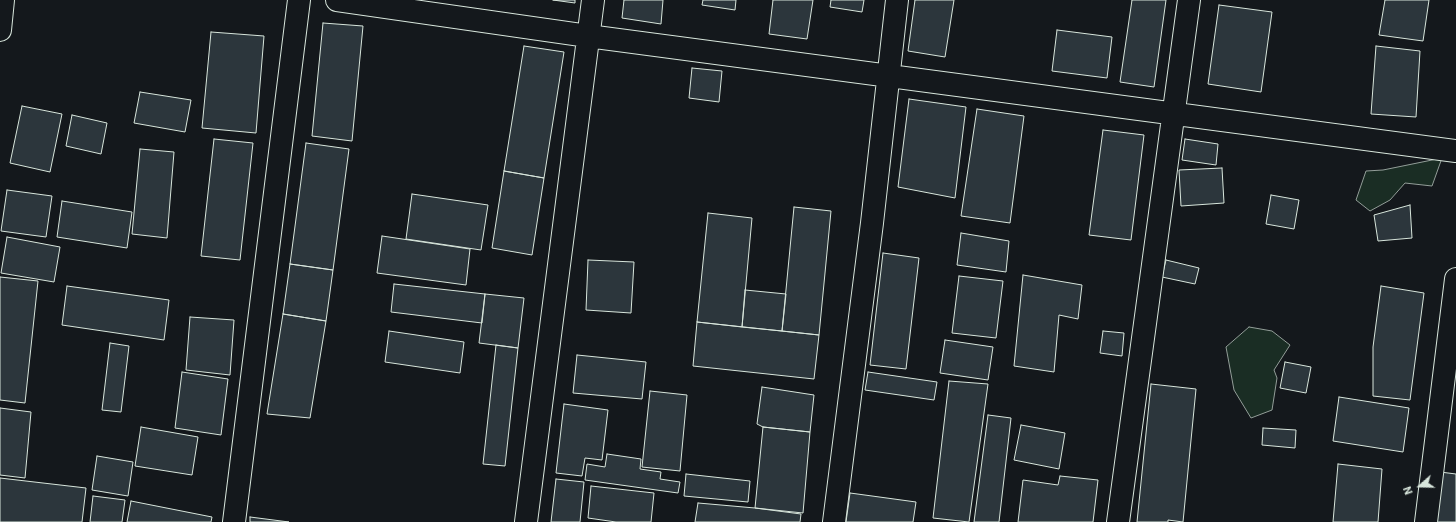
<!DOCTYPE html>
<style>
body{margin:0}
#map{position:relative;width:1456px;height:522px;overflow:hidden;background:#14181c;font-family:Roboto,sans-serif}
canvas{display:block}
.north{position:absolute;left:1400px;top:466px;width:40px;height:40px;-webkit-text-stroke:3px #14181c;paint-order:stroke;rotate:250deg;font-size:11px;font-weight:700;line-height:16px;text-align:center;color:#d8e6dc}
.north::after{content:'';display:block;margin:auto;width:14px;height:18px;background:#d8e6dc;clip-path:polygon(50% 0,100% 100%,50% 72%,0 100%)}
</style>
<div id="map">
<canvas width="1456" height="522"></canvas>
<div class="north">N</div>
</div>
<script>
const c = document.querySelector('canvas').getContext('2d');
c.lineJoin = 'round';
function paint(path, color) {
  c.fillStyle = color;
  c.fill(path, 'evenodd');
}
function poly(rows) {
  const path = new Path2D();
  for (const r of rows) {
    path.moveTo(r[0], r[1]);
    for (let i = 2; i < r.length; i += 2) path.lineTo(r[i], r[i + 1]);
  }
  return path;
}
function trace(path, color, width, dash) {
  c.strokeStyle = color;
  c.lineWidth = width;
  c.lineCap = dash ? 'butt' : 'round';
  c.setLineDash(dash || []);
  c.stroke(path);
}
const green = poly([
 [1442,158,1432,186,1405,183,1390,200,1370,211,1356,200,1366,171,1383,170,1442,158],
 [1249,327,1272,331,1290,345,1274,370,1277,378,1272,410,1251,418,1234,390,1226,347,1249,327]
]);
paint(green, '#1a2d24');
trace(green, '#939e99', 1);
const building = poly([
 [553,0,575,0,575,3,553,0],
 [624,0,663,0,661,24,622,18,624,0],
 [703,0,736,0,735,10,702,5,703,0],
 [773,0,813,0,807,39,769,34,773,0],
 [831,0,864,0,862,12,830,7,831,0],
 [915,0,954,0,945,57,908,51,915,0],
 [1132,0,1166,0,1154,87,1120,82,1132,0],
 [1385,0,1429,0,1423,41,1379,35,1385,0],
 [1219,5,1272,12,1261,92,1208,84,1219,5],
 [323,23,363,26,352,141,312,136,323,23],
 [1057,30,1112,37,1107,78,1052,71,1057,30],
 [211,32,264,36,256,133,202,128,211,32],
 [524,46,564,52,544,178,504,171,524,46],
 [1376,46,1420,51,1416,117,1371,114,1376,46],
 [692,68,722,71,719,102,689,98,692,68],
 [140,92,191,100,185,132,134,123,140,92],
 [909,99,966,107,955,198,898,187,909,99],
 [22,106,62,114,50,172,10,163,22,106],
 [977,109,1024,116,1010,223,961,216,977,109],
 [72,115,107,123,101,154,66,146,72,115],
 [1103,130,1144,135,1131,240,1089,235,1103,130],
 [214,139,253,143,240,260,201,256,214,139],
 [1185,139,1218,144,1216,165,1182,160,1185,139],
 [306,143,349,149,333,270,290,264,306,143],
 [140,149,174,152,167,238,132,234,140,149],
 [1222,168,1224,203,1181,206,1179,170,1222,168],
 [504,171,544,178,532,255,492,248,504,171],
 [7,190,52,196,46,237,1,231,7,190],
 [412,194,488,205,481,250,406,239,412,194],
 [1271,195,1299,200,1294,229,1266,224,1271,195],
 [62,201,132,212,127,248,57,237,62,201],
 [1410,205,1412,238,1378,241,1374,215,1410,205],
 [794,207,831,211,819,335,782,331,794,207],
 [708,213,752,218,742,327,697,322,708,213],
 [961,233,1009,241,1006,272,957,265,961,233],
 [382,236,470,249,466,285,377,273,382,236],
 [7,237,60,247,54,282,1,273,7,237],
 [883,253,919,258,906,369,870,365,883,253],
 [588,260,634,262,631,313,586,310,588,260],
 [1166,260,1199,268,1195,284,1162,277,1166,260],
 [290,264,333,270,326,321,283,314,290,264],
 [1023,275,1082,285,1078,319,1059,315,1054,372,1014,366,1023,275],
 [959,276,1003,281,996,338,952,333,959,276],
 [0,277,38,281,25,403,0,400,0,277],
 [394,284,485,294,482,323,391,312,394,284],
 [67,286,169,300,164,340,62,325,67,286],
 [1381,286,1424,293,1410,400,1373,396,1373,347,1381,286],
 [745,290,786,294,782,331,742,327,745,290],
 [485,294,524,298,518,348,479,343,485,294],
 [283,314,326,321,310,418,267,414,283,314],
 [190,317,234,320,230,375,186,370,190,317],
 [697,322,819,335,814,379,693,366,697,322],
 [389,331,464,342,460,373,385,362,389,331],
 [1103,331,1124,333,1122,356,1100,353,1103,331],
 [945,340,993,347,988,380,940,373,945,340],
 [110,343,129,346,121,412,102,410,110,343],
 [496,345,518,348,505,466,483,464,496,345],
 [577,355,646,362,642,399,573,393,577,355],
 [1285,362,1311,367,1306,393,1280,388,1285,362],
 [182,372,228,379,221,435,175,428,182,372],
 [868,372,937,382,934,400,865,390,868,372],
 [949,381,988,384,969,522,933,518,949,381],
 [1151,384,1196,389,1183,522,1168,520,1168,522,1137,522,1151,384],
 [762,387,814,395,810,432,763,427,757,424,762,387],
 [650,391,687,395,680,471,642,467,650,391],
 [1339,397,1409,408,1403,452,1333,441,1339,397],
 [564,404,608,410,602,460,585,458,582,476,556,473,564,404],
 [0,408,31,412,25,478,0,475,0,408],
 [988,415,1011,418,999,522,974,522,988,415],
 [1021,425,1065,433,1059,469,1014,460,1021,425],
 [141,427,198,437,192,475,135,466,141,427],
 [763,427,810,432,803,513,755,508,763,427],
 [1263,428,1296,430,1295,448,1262,445,1263,428],
 [607,454,641,459,640,469,661,472,660,479,680,482,678,493,585,480,587,464,605,467,607,454],
 [97,456,133,462,128,496,92,490,97,456],
 [1338,464,1382,469,1378,522,1333,522,1338,464],
 [1440,472,1456,474,1456,522,1435,522,1440,472],
 [686,474,750,481,748,502,684,496,686,474],
 [1060,476,1098,480,1093,522,1018,522,1023,480,1058,485,1060,476],
 [0,478,86,488,82,522,0,522,0,478],
 [556,479,584,482,580,522,551,522,556,479],
 [591,486,654,493,651,522,616,522,588,518,591,486],
 [850,493,916,502,913,522,846,522,850,493],
 [93,496,125,500,122,522,90,522,93,496],
 [131,501,212,517,211,522,127,522,131,501],
 [698,503,755,508,801,514,800,522,695,522,698,503],
 [250,517,289,522,250,522,250,517]
]);
paint(building, '#2c363c');
trace(building, '#d8e6dc', 1);
const minor = poly([
 [337,0,588,36,1456,151],
 [0,30,3,0],
 [234,522,299,0],
 [526,522,593,0],
 [834,522,872,223,897,0],
 [1118,522,1189,0],
 [1426,522,1456,279]
]);
trace(minor, '#d8e6dc', 24);
trace(minor, '#14181c', 22);
</script>
